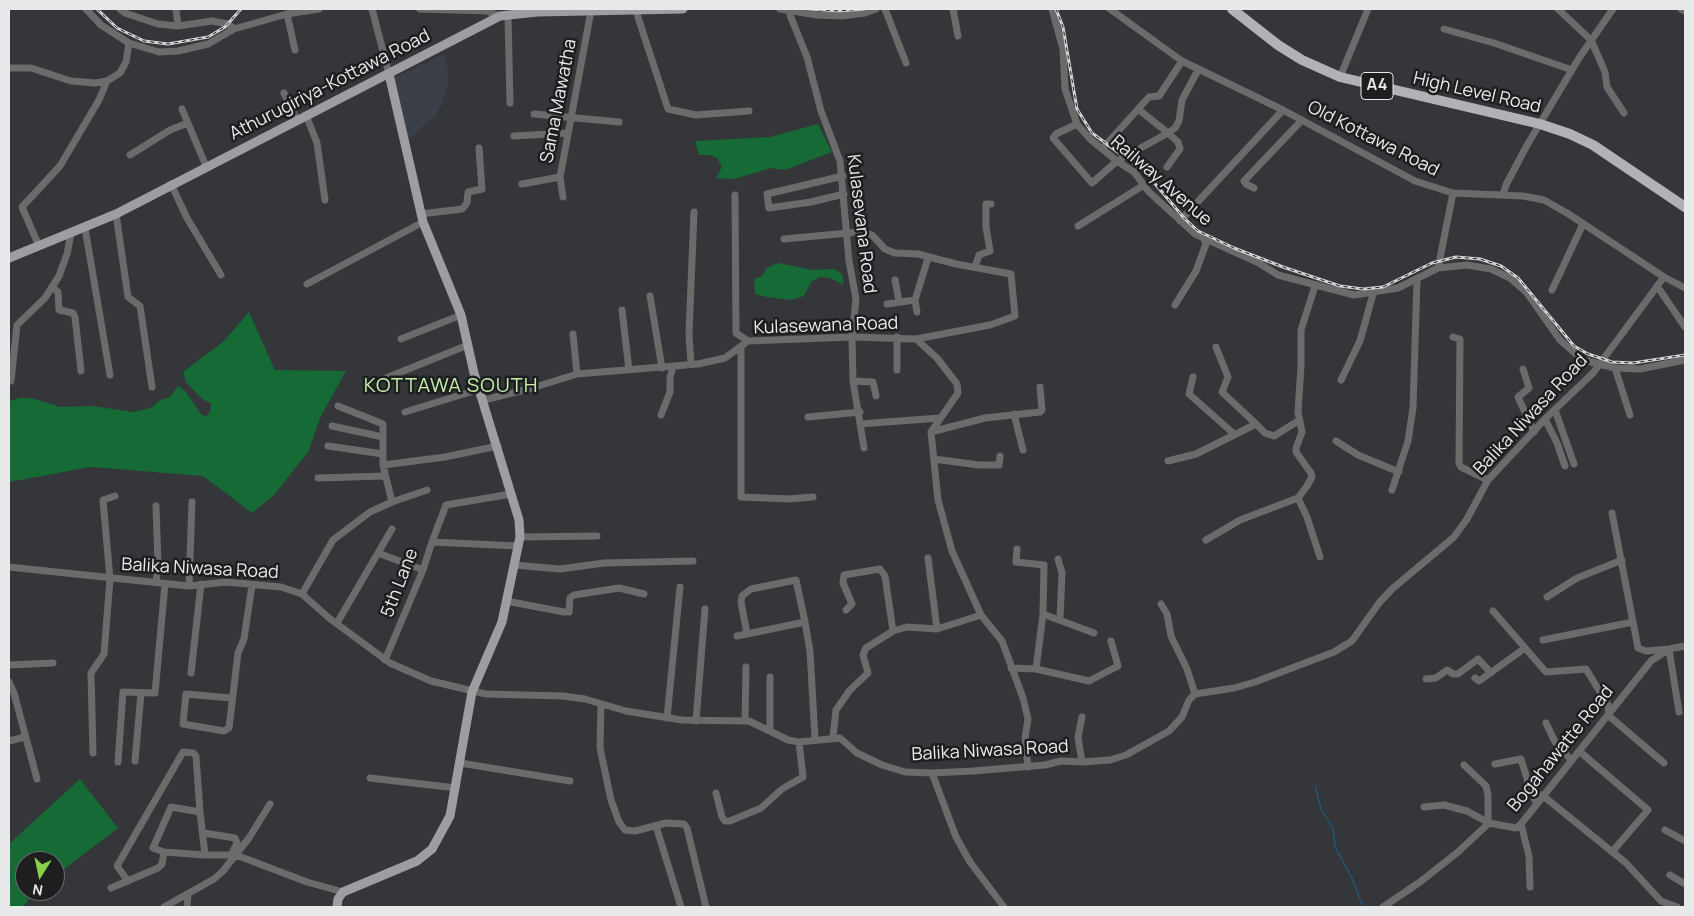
<!DOCTYPE html>
<style>
body{margin:0}
#map{position:relative;width:1694px;height:916px;overflow:hidden;background:#343639;font-family:Manrope,sans-serif}
canvas{display:block}
.frame{position:absolute;inset:0;border:10px solid #e8e9eb;pointer-events:none}
.north{position:absolute;left:15px;top:851px;width:50px;height:50px;box-sizing:border-box;background:#1d1e1f;border:1px solid #6e6f71;border-radius:50%;rotate:190deg;font-size:14px;font-weight:700;line-height:20px;text-align:center;color:#e8e9eb}
.north::after{content:'';display:block;margin:auto;width:18px;height:22px;background:#89cf48;clip-path:polygon(50% 0,100% 100%,50% 72%,0 100%)}
</style>
<div id="map">
<canvas width="1694" height="916"></canvas>
<div class="frame"></div>
<div class="north">N</div>
</div>
<script>
const c = document.querySelector('canvas').getContext('2d');
c.lineJoin = 'round';
function paint(path, color) {
  c.fillStyle = color;
  c.fill(path, 'evenodd');
}
function poly(rows) {
  const path = new Path2D();
  for (const r of rows) {
    path.moveTo(r[0], r[1]);
    for (let i = 2; i < r.length; i += 2) path.lineTo(r[i], r[i + 1]);
  }
  return path;
}
function trace(path, color, width, dash) {
  c.strokeStyle = color;
  c.lineWidth = width;
  c.lineCap = dash ? 'butt' : 'round';
  c.setLineDash(dash || []);
  c.stroke(path);
}
function write(font, color, halo, rows, align = 'center') {
  c.font = font + ' Manrope,sans-serif';
  c.lineWidth = 5;
  c.setLineDash([]);
  c.textBaseline = 'middle';
  c.strokeStyle = halo;
  c.fillStyle = color;
  for (const [text, x, y, turn = 0] of rows) {
    c.save();
    c.translate(x, y);
    c.rotate((+turn || 0) * Math.PI / 180);
    c.textAlign = isNaN(turn) ? turn : align;
    if (halo) c.strokeText(text, 0, 0);
    c.fillText(text, 0, 0);
    c.restore();
  }
}
paint(poly([
 [444,54,448,70,448,87,442,103,435,116,406,142,392,79]
]), '#3b3f47');
paint(poly([
 [818,124,832,152,785,170,771,168,734,179,716,178,722,167,717,158,709,155,699,155,695,141,770,137],
 [778,263,812,270,835,269,842,274,844,285,830,278,820,277,811,282,804,296,791,300,767,297,755,294,754,279,762,276,767,268],
 [249,312,275,370,346,371,321,416,308,452,275,494,252,513,203,476,91,467,9,482,9,401,20,398,32,398,60,407,93,406,133,412,151,408,160,400,170,397,178,386,186,392,201,414,206,417,210,412,211,404,201,398,186,382,183,372,224,341],
 [80,779,118,828,55,876,55,861,25,861,25,891,35,891,23,907,9,907,9,844]
]), '#156a35');
trace(poly([
 [1315,786,1321,809,1333,828,1335,847,1352,878,1363,907]
]), '#186691', 1);
trace(poly([
 [86,9,101,25,129,43,159,52,178,51,208,44,234,29,287,14,319,9],
 [120,9,125,13,158,24,178,26,212,21,228,24,234,29],
 [176,9,178,26],
 [372,9,389,74],
 [420,9,486,11,500,16],
 [780,9,817,15,842,16,865,13,876,9],
 [885,9,906,63],
 [953,9,958,36],
 [1052,9,1063,49,1065,89,1077,124,1090,139,1117,161,1134,172,1149,192,1195,234,1259,263,1278,275,1354,295,1398,288,1438,268,1467,265,1491,269,1510,278,1527,293,1560,340,1583,360,1615,368,1640,369,1685,360],
 [1110,9,1182,61,1283,110,1415,181,1453,193,1523,196,1544,200,1567,213,1664,277,1685,288],
 [1558,9,1591,40,1605,72,1607,87,1624,113],
 [1681,9,1685,11],
 [788,10,807,57,821,111,840,161,849,261,856,299,852,337,853,381,864,448],
 [636,11,668,109,696,115,749,111],
 [287,14,295,50],
 [508,14,510,103],
 [1444,29,1494,43,1572,70],
 [9,68,31,68,71,81,95,83,107,81,120,73,126,62,129,43],
 [1340,77,1368,9],
 [284,93,297,120],
 [182,109,206,166],
 [1138,109,1168,133,1175,128,1179,121,1182,100,1198,70],
 [534,114,619,122],
 [306,115,317,143,325,200],
 [1077,124,1056,134,1053,138,1092,183,1117,161,1168,133,1178,142,1180,149,1167,167],
 [514,136,567,133],
 [1102,149,1149,97,1159,96,1182,61],
 [130,155,170,130,188,123],
 [843,176,767,194,769,208,811,202,844,194],
 [171,184,187,218,221,275],
 [522,184,560,177],
 [1254,188,1246,184,1244,181,1302,120],
 [735,195,736,333,748,341],
 [1503,195,1506,185,1526,147,1579,58,1613,9],
 [563,197,560,177,591,11],
 [116,214,128,297,140,306,152,387],
 [421,214,462,209,467,203,468,192,482,189,479,148],
 [1180,221,1283,110],
 [1078,226,1144,185],
 [85,228,110,375],
 [784,239,859,232,872,235,885,249,895,253,918,254,956,264,1011,274,1015,316,990,325,916,339],
 [39,246,22,207,60,166,99,100,107,81],
 [975,267,979,255,990,251,986,227,986,204,991,204],
 [1438,268,1453,193],
 [895,280,899,301],
 [307,284,423,222],
 [1315,286,1301,330,1301,366,1298,412,1302,432,1296,448,1296,452,1311,473,1312,477,1307,486,1298,498,1307,517,1320,557],
 [1657,286,1685,327],
 [52,287,58,292,59,310,73,313,75,317,81,371],
 [1552,290,1583,224],
 [650,296,662,368],
 [887,304,915,300],
 [1175,305,1196,271,1206,244,1204,239],
 [622,310,629,370],
 [917,312,915,300,928,258],
 [573,334,577,374],
 [897,337,897,370],
 [1453,337,1460,339,1459,463,1461,467,1488,480],
 [401,339,461,315],
 [741,347,741,497,788,499,813,497],
 [1216,347,1228,377,1222,392,1256,424],
 [691,363,689,334,694,212],
 [1615,368,1630,415],
 [1523,369,1529,388,1518,397,1534,432],
 [1193,377,1189,394,1234,434],
 [386,378,468,345],
 [1341,380,1360,341,1373,294],
 [11,381,17,325,45,298,59,276,67,254,71,234],
 [853,381,873,382,876,396],
 [484,400,532,388,577,374,698,364,725,358,748,341,852,337,916,339,937,358,957,384,958,393,931,432,938,500,952,551,981,615,1002,641,1023,698,1028,719,1025,738,1028,767],
 [1555,410,1574,464],
 [405,412,480,389],
 [1014,414,1023,450],
 [661,415,670,392,670,378,673,366],
 [808,417,860,412],
 [1545,419,1557,443,1565,466],
 [860,424,940,418],
 [332,426,383,437],
 [931,432,985,418,1040,412,1042,410,1040,387],
 [1336,441,1358,455,1399,472],
 [328,446,383,454],
 [934,459,979,465,999,465,1000,456],
 [1168,461,1196,454,1256,424,1265,433,1274,436,1298,421],
 [383,465,445,457,498,446],
 [318,478,385,476],
 [1392,490,1408,441,1413,408,1417,280],
 [392,502,427,490],
 [156,506,158,563,156,582],
 [1612,513,1638,648,1646,651,1669,649,1679,712],
 [520,537,597,536],
 [1206,540,1240,520,1298,498],
 [432,542,446,505,511,494],
 [1017,549,1016,562,1044,565,1043,614,1036,669],
 [378,553,423,570],
 [928,558,937,629],
 [1058,559,1062,573,1060,619],
 [514,565,560,569,604,563,693,561],
 [9,567,189,586,226,582,281,587,302,594,329,618,390,663,431,681,486,694,563,696,585,699,626,711,682,720,749,721,788,740,799,742,840,738,857,753,882,765,905,772,932,773,973,771,1045,765,1061,761,1082,762,1110,760,1126,755,1169,731,1182,717,1189,700,1195,694,1234,688,1255,682,1334,652,1352,641,1379,603,1392,589,1454,537,1467,519,1488,480,1545,419,1593,373,1664,277],
 [189,586,192,502],
 [302,594,333,540,370,512,392,502,383,465,383,424,338,406],
 [1547,597,1577,578,1622,560],
 [506,601,564,612,569,612,570,598,574,595,619,588,644,594],
 [1161,604,1167,614,1171,636,1187,669,1195,694],
 [846,610,852,604,843,583,844,575,880,569,885,576,893,631],
 [1493,611,1546,672,1586,669,1608,705,1609,716,1664,763],
 [1043,614,1094,633],
 [337,623,392,529],
 [747,634,741,602,742,596,751,589,796,580,805,622],
 [737,636,805,622,810,651,815,739],
 [1543,640,1633,622],
 [385,660,423,570,432,542,518,546],
 [9,665,53,663],
 [1011,668,1036,669,1089,681,1118,666,1111,641],
 [191,673,201,584],
 [1475,678,1479,681,1525,648],
 [1426,679,1436,678,1447,670,1453,674,1458,674,1478,659,1491,673],
 [9,682,14,693,37,779],
 [231,698,186,694,183,724,224,731,229,728,238,653,244,639,252,585],
 [601,704,600,748,611,800,619,822,625,830,635,831,666,823,684,824,687,828,706,907],
 [1082,717,1078,737,1082,762],
 [667,718,680,587],
 [696,721,705,609],
 [745,721,746,667],
 [1546,723,1555,742,1571,760],
 [770,730,770,677],
 [833,737,836,710,850,690,868,673,863,655,866,648,893,631,907,627,937,629,981,615],
 [9,741,25,737],
 [1579,751,1648,810,1612,852],
 [93,753,91,673,104,654,110,579,103,500,115,496],
 [135,761,141,693],
 [118,762,123,692,155,693,165,584],
 [460,763,570,781],
 [1495,764,1521,759,1532,795,1536,802],
 [1464,765,1486,786,1488,795,1488,820],
 [932,773,956,837,970,862,1004,907],
 [370,778,456,788],
 [716,793,722,817,725,821,730,821,761,808,782,789,803,777,799,742],
 [1542,795,1626,863,1661,901,1677,907],
 [1424,807,1444,805,1467,811,1489,823],
 [1521,824,1529,856,1530,887],
 [656,826,681,907],
 [1665,830,1685,841],
 [204,833,235,838,237,843,231,855],
 [205,855,200,812,171,807,153,848,164,852,205,855,236,855,307,882,343,892],
 [1670,875,1685,884],
 [128,881,117,866,183,752,193,753,196,756,200,812],
 [111,888,158,868,162,864,164,852],
 [164,907,214,879,223,871,249,838,270,804],
 [187,907,188,894],
 [1383,907,1420,882,1458,852,1489,823,1516,828,1521,824,1651,661,1669,649,1685,646]
]), '#6b6b6c', 7);
trace(poly([
 [9,258,116,214,500,16,537,12,683,9],
 [337,907,338,899,343,892,417,861,432,849,450,816,472,692,502,622,520,537,519,520,474,373,461,315,423,222,389,74]
]), '#9e9da1', 9);
trace(poly([
 [1232,9,1278,45,1302,60,1340,77,1540,124,1570,134,1593,145,1685,207]
]), '#b2b1b6', 10);
const rail = poly([
 [97,9,117,28,144,41,168,44,208,37,225,27,241,9],
 [810,9,839,11,864,9],
 [1056,9,1063,27,1077,109,1092,133,1146,173,1184,218,1198,231,1234,248,1283,267,1340,286,1363,289,1383,287,1432,263,1456,257,1480,259,1501,266,1518,278,1574,346,1588,354,1612,362,1633,363,1685,355]
]);
trace(rail, '#d1d3d5', 3);
trace(rail, '#1d1e1f', 1, [4]);
for (const [x, y, w] of [
 [1377,86,32]
]) {
  const box = new Path2D();
  box.roundRect(x - w / 2, y - 13.5, w, 27, 4);
  c.fillStyle = '#1d1e1f';
  c.fill(box);
  trace(box, '#e8e9eb', 1);
}
write('bold 16px', '#e8e9eb', null, [
 ["A4",1377,86]
]);
write('18px', '#e8e9eb', '#1d1e1f', [
 ["Athurugiriya-Kottawa Road",330,85,-27],
 ["High Level Road",1477,93,13],
 ["Sama Mawatha",559,101,-79],
 ["Old Kottawa Road",1373,139,27],
 ["Railway Avenue",1161,181,41],
 ["Kulasevana Road",861,224,83],
 ["Kulasewana Road",826,326,-2],
 ["Balika Niwasa Road",1531,415,-47],
 ["Balika Niwasa Road",200,569,3],
 ["5th Lane",400,583,-69],
 ["Bogahawatte Road",1561,749,-51],
 ["Balika Niwasa Road",990,751,-3]
]);
c.letterSpacing = '1px';
write('20px', '#c6eeaa', '#1d1e1f', [
 ["KOTTAWA SOUTH",451,386]
]);
c.letterSpacing = '0px';
</script>
